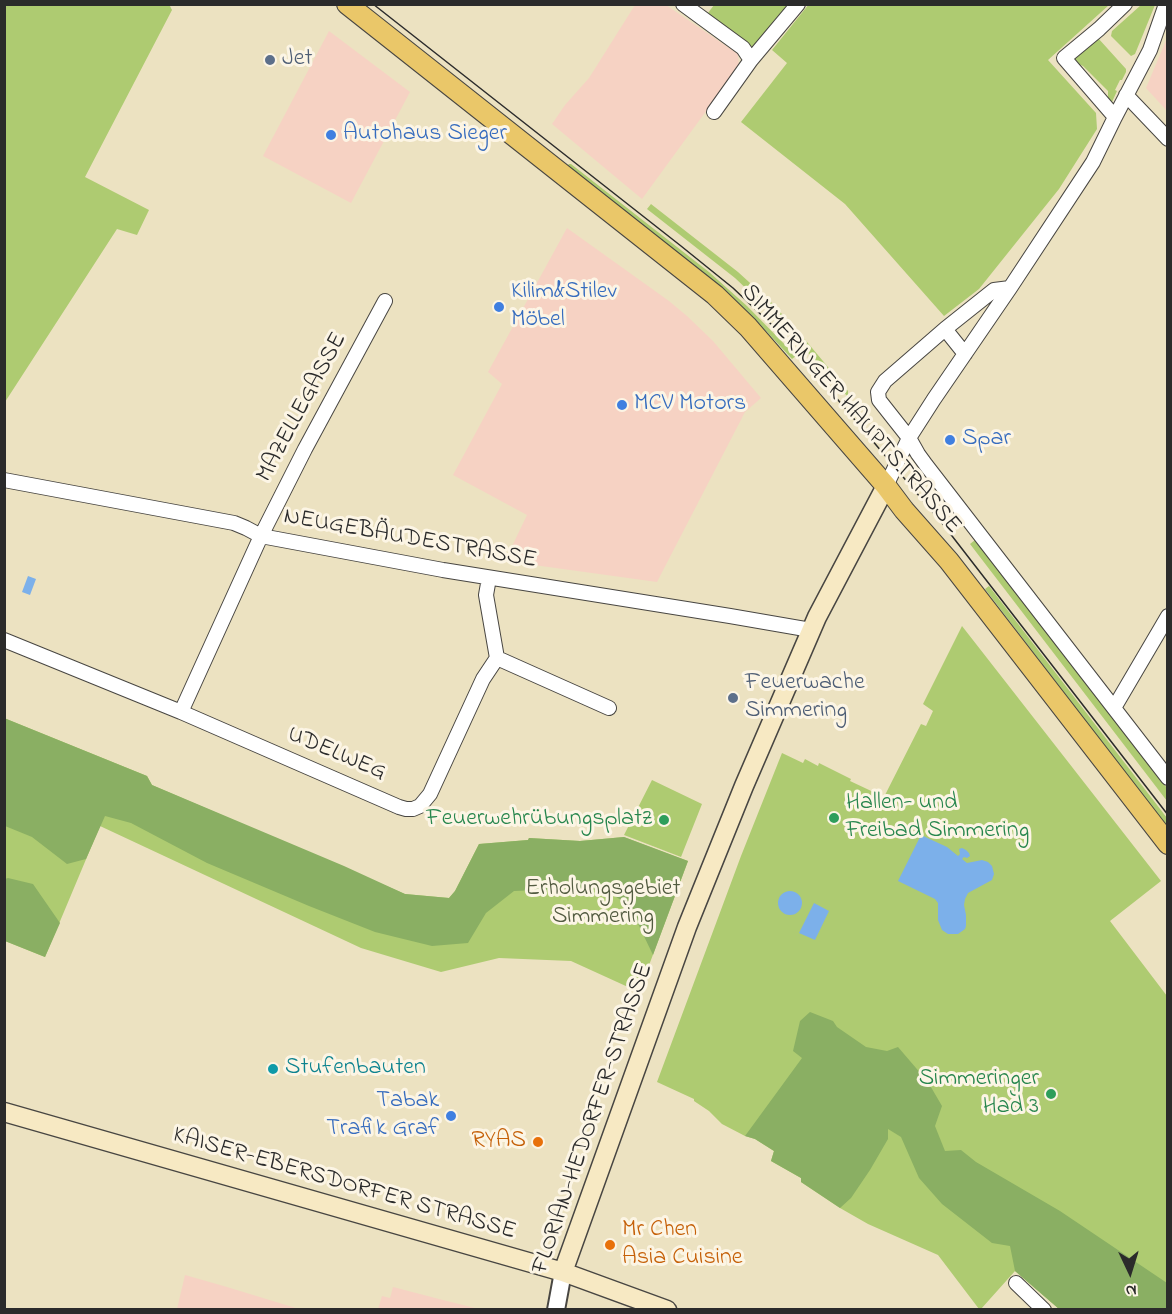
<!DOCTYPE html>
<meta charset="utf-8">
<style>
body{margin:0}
#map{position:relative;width:1172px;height:1314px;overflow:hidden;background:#ece2c1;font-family:"Indie Flower",sans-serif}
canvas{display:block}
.frame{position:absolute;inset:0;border:6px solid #2b2b2b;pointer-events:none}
.north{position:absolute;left:1100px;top:1242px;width:60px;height:60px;-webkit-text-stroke:4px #fcf5e5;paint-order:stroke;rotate:176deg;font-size:16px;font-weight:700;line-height:24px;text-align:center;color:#2b2b2b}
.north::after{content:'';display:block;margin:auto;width:21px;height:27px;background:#2b2b2b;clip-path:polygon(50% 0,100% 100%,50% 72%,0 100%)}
</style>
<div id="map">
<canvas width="1172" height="1314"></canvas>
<div class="frame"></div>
<div class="north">N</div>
</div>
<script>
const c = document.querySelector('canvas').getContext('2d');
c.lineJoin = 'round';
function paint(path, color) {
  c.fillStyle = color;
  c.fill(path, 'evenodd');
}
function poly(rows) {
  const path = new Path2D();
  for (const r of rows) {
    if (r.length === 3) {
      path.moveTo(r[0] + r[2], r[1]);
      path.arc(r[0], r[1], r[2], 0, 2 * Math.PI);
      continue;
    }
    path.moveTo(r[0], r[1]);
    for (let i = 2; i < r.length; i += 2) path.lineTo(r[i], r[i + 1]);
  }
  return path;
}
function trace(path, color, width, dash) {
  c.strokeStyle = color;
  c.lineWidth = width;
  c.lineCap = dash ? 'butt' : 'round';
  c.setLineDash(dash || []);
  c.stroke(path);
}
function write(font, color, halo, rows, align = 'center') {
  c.font = font + ' "Indie Flower",sans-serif';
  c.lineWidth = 6;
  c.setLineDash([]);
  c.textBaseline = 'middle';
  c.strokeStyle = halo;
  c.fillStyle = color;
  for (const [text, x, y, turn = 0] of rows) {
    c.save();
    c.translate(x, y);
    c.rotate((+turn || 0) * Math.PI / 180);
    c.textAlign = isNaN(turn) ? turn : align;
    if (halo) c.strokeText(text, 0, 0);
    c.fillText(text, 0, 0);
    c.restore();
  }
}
paint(poly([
 [635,5,666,5,738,54,739,66,642,199,552,124,565,105,589,78],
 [329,31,410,92,351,203,263,156],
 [1167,38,1167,111,1146,88],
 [567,228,669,301,687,316,713,341,761,398,745,412,657,582,505,561,527,515,453,475,502,384,488,372],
 [185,1275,227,1287,299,1309,177,1309],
 [393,1287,443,1300,479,1309,378,1309,382,1296,390,1298]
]), '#f6d2c3');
paint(poly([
 [5,4,169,4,172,10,85,177,149,210,137,235,117,229,5,402],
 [809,4,1109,5,1048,60,1096,113,1097,129,1059,189,979,289,944,316,845,204,741,122,787,63,772,50],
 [714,5,788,5,753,48,708,13],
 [1141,5,1155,5,1135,54,1131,56,1111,36,1112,31],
 [1098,38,1126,69,1126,72,1122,80,1120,80,1115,90,1117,91,1112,102,1108,99,1108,91,1083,66,1074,62,1074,58],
 [569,164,571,164,709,272,747,306,796,356,792,359,755,319,724,290,567,166],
 [651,204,738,272,771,302,802,336,848,391,848,397,772,313,735,278,647,209],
 [975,540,1167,788,1167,801,970,544],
 [989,586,1167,818,1167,827,985,589],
 [962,626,1161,881,1110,921,1167,996,1167,1309,1059,1309,1015,1271,981,1309,979,1309,938,1255,868,1224,840,1208,801,1182,801,1178,771,1161,774,1151,755,1139,745,1136,722,1124,709,1111,694,1101,694,1099,657,1082,741,856,782,753,803,763,805,759,818,766,819,763,851,779,850,781,884,797,921,724,926,726,933,711,923,704],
 [4,718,147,776,152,785,405,894,449,898,455,891,479,844,528,840,529,838,580,841,624,837,688,861,639,992,571,961,499,958,441,972,361,948,100,826,45,957,5,941],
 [652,780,702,804,681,857,624,835]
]), '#aecb71');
paint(poly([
 [4,718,147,776,152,785,344,866,405,894,449,898,455,891,479,844,528,840,529,838,580,841,624,837,688,861,653,955,629,905,605,890,565,889,514,891,486,913,468,943,432,946,375,932,309,906,207,863,131,823,105,816,86,859,67,864,32,837,5,826],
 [8,878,33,884,60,923,45,957,5,941,5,879],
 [810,1012,833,1021,837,1027,866,1047,887,1051,898,1047,928,1082,942,1106,935,1126,945,1151,961,1150,976,1162,1060,1211,1167,1283,1167,1309,1059,1309,1015,1271,1010,1246,992,1243,942,1204,919,1178,901,1137,888,1129,888,1139,870,1170,851,1198,840,1208,801,1182,801,1178,771,1161,774,1151,755,1139,745,1136,802,1058,793,1051,800,1021]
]), '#8aaf63');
paint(poly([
 [28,576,36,579,30,595,22,592],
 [921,835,947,847,958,856,960,854,959,849,962,848,966,850,969,853,970,856,967,858,964,857,962,859,967,863,982,860,988,862,992,866,994,874,992,880,968,893,965,899,964,905,966,915,966,926,965,929,958,934,948,934,942,930,938,920,938,903,935,899,898,881],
 [790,903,12],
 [814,903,829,911,815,940,799,933]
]), '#7cb0ea');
const minor = poly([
 [683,4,743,48,751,60],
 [1126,95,1168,139],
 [714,112,751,60,798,4],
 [1115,117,1064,58,1099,29,1125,4],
 [1010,288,994,290,945,329,885,381,878,392,879,400,909,438,918,454,926,465,1168,778],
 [945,329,965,354],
 [4,480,234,523,246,528,261,536,443,570,730,616,811,630],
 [886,486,909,438,934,399,1010,288,1093,162,1115,117,1150,50,1166,4],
 [4,640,181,712,399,807,406,809,413,809,420,806,430,794,483,679,497,658,486,595,489,578],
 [497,658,609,708],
 [1114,708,1168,616],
 [181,712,261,536,305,449,385,301],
 [1016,1283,1044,1310]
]);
const tertiary = poly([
 [556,1310,563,1272]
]);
const secondary = poly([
 [4,1112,563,1272,667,1310],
 [563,1272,687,927,744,786,817,617,886,486]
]);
const primary = poly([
 [347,4,715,295,748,327,886,486,904,510,949,561,1168,844]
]);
trace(minor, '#484642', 16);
trace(tertiary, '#484642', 20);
trace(secondary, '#484642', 21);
trace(primary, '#484642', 22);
trace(minor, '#fff', 14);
trace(tertiary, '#fff', 16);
trace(secondary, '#f7e9c3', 18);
trace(primary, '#eac769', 20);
trace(poly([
 [373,4,681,246,733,288,772,325,811,368,942,523,1168,815]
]), '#2b2b2b', 1.5);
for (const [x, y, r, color] of [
 [270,60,6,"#5c6f8a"],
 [331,135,6,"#3f7fe0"],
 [499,307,6,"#3f7fe0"],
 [622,405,6,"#3f7fe0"],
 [950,440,6,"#3f7fe0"],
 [733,698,6,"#5c6f8a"],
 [834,818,6,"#2e9e5b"],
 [664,820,6,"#2e9e5b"],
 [273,1069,6,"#0f9aa8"],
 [1051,1094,6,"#2e9e5b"],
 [451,1116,6,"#3f7fe0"],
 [538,1142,6,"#e8710a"],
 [610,1245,6,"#e8710a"]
]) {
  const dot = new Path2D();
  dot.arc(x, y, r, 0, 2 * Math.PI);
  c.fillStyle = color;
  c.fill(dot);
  trace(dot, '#fcf5e5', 2);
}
write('24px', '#4e5e75', '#fcf5e5', [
 ["Jet",282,60],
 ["Feuerwache",745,684],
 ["Simmering",745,712]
], 'left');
write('24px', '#366cbe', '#fcf5e5', [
 ["Autohaus Sieger",343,135],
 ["Kilim&Stilev",511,293],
 ["Möbel",511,321],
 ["MCV Motors",634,405],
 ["Spar",962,440],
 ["Tabak",439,1102,"right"],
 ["Trafik Graf",439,1130,"right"]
], 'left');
write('24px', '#2b2b2b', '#fcf5e5', [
 ["MAZELLEGASSE",303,408,-62],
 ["SIMMERINGER HAUPTSTRASSE",850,410,49],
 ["NEUGEBÄUDESTRASSE",410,540,10],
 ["UDELWEG",336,755,23],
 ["FLORIAN-HEDORFER-STRASSE",594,1119,-71],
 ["KAISER-EBERSDORFER STRASSE",344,1185,16]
]);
write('24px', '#27864d', '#fcf5e5', [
 ["Hallen- und",846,804,"left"],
 ["Freibad Simmering",846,832,"left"],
 ["Feuerwehrübungsplatz",652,820],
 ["Simmeringer",1039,1080],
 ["Had 3",1039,1108]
], 'right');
write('24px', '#525b40', '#fcf5e5', [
 ["Erholungsgebiet",603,890],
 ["Simmering",603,918]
]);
write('24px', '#0d838f', '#fcf5e5', [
 ["Stufenbauten",285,1069]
], 'left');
write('24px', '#c56008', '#fcf5e5', [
 ["RYAS",526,1142],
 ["Mr Chen",622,1231,"left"],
 ["Asia Cuisine",622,1259,"left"]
], 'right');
</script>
